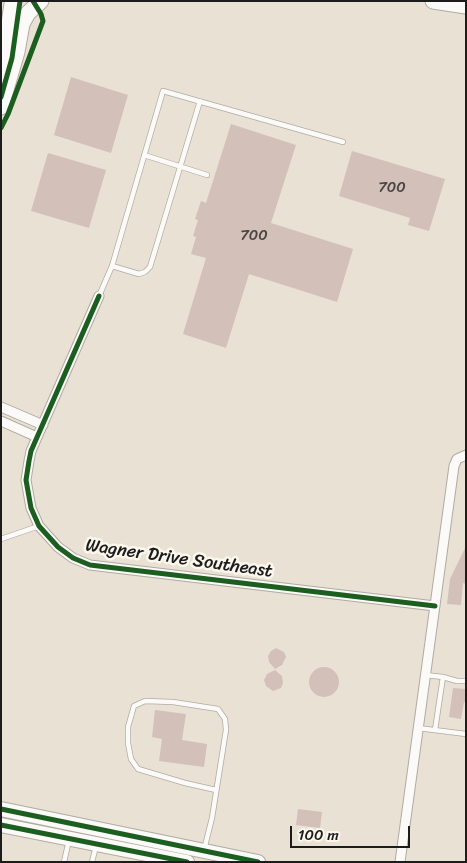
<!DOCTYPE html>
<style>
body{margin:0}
#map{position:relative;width:467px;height:863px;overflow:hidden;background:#e9e1d3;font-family:Sriracha,sans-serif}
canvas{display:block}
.frame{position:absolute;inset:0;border:2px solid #1c1c1c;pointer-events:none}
.scale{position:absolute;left:290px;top:826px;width:120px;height:22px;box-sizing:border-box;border:2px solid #1c1c1c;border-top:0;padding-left:6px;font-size:15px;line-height:18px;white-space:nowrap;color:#1c1c1c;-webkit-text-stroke:4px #fbf7ec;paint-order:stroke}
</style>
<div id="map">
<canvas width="467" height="863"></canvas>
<div class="frame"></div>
<div class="scale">100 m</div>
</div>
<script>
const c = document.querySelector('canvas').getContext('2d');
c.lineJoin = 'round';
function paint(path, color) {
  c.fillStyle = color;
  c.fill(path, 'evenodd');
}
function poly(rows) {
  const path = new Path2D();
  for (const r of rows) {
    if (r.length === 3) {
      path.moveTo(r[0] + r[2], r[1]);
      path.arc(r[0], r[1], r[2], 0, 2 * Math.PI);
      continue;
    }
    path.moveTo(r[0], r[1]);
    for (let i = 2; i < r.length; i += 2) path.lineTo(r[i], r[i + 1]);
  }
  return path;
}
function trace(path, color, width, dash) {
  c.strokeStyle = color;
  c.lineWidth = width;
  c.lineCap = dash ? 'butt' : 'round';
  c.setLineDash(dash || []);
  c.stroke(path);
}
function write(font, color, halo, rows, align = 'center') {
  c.font = font + ' Sriracha,sans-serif';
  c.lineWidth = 5;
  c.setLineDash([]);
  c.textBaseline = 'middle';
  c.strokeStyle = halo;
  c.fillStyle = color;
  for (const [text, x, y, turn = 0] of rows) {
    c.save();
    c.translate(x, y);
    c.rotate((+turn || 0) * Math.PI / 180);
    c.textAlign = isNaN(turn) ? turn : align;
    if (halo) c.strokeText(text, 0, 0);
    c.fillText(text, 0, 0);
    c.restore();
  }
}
paint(poly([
 [71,77,128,95,111,153,54,135],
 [231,124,296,145,271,223,353,249,337,302,249,274,226,348,183,334,206,258,191,254,196,237,193,236,198,220,195,219,201,201,206,203],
 [352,151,445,179,429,231,408,225,410,218,339,196],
 [48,153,106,170,89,228,31,211],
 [466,546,466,584,463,583,461,605,447,604,450,579],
 [276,648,284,652,286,657,282,665,275,669,269,662,268,656,271,651],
 [324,682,15],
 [275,670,282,676,283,683,281,688,273,691,266,686,264,680,267,674],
 [453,688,466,689,466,702,464,702,461,719,449,717],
 [155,710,186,714,182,740,207,744,204,767,159,761,162,739,152,737],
 [298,809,322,812,320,828,296,825]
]), '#d3c0b9');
const service = poly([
 [144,155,207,175],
 [112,266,139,274,145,272,150,267,200,101],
 [99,296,112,266,163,91,343,142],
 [1,539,39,526],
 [425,675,443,677,435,730],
 [443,677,457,681,466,681],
 [418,728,466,734],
 [204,850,212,818,226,730,225,719,218,709,173,702,145,701,134,706,128,727,128,743,131,759,138,769,185,783,216,790],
 [64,862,69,840],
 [92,862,96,846]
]);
const minor = poly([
 [99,296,31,451,29,461,26,480,31,508,39,526,58,547,73,558,90,565,435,606],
 [1,407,43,425],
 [1,421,37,437],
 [400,862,454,466,457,459,466,455]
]);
const primary = poly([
 [1,71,12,1],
 [1,809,258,862],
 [1,825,187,862]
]);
const motorway = poly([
 [433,1,466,6],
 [1,107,17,52,22,24,28,13,41,1]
]);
trace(service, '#b0aba2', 6);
trace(minor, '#b0aba2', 11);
trace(primary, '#b0aba2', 16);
trace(motorway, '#b0aba2', 17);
trace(service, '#fcfaf8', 4.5);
trace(minor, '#fcfaf8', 9);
trace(primary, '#fcfaf8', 14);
trace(motorway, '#fcfaf8', 15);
trace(poly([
 [1,97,12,58,20,1],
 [1,128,8,114,43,21,41,14,33,1],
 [99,296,31,451,29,461,26,480,31,508,39,526,58,547,73,558,90,565,435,606],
 [1,809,258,862],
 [1,825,187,862]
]), '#1b5e20', 5);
write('15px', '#4a4543', null, [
 ["700",392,188],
 ["700",254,236]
]);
write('18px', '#1c1c1c', '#fbf7ec', [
 ["Wagner Drive Southeast",179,559,8]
]);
</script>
